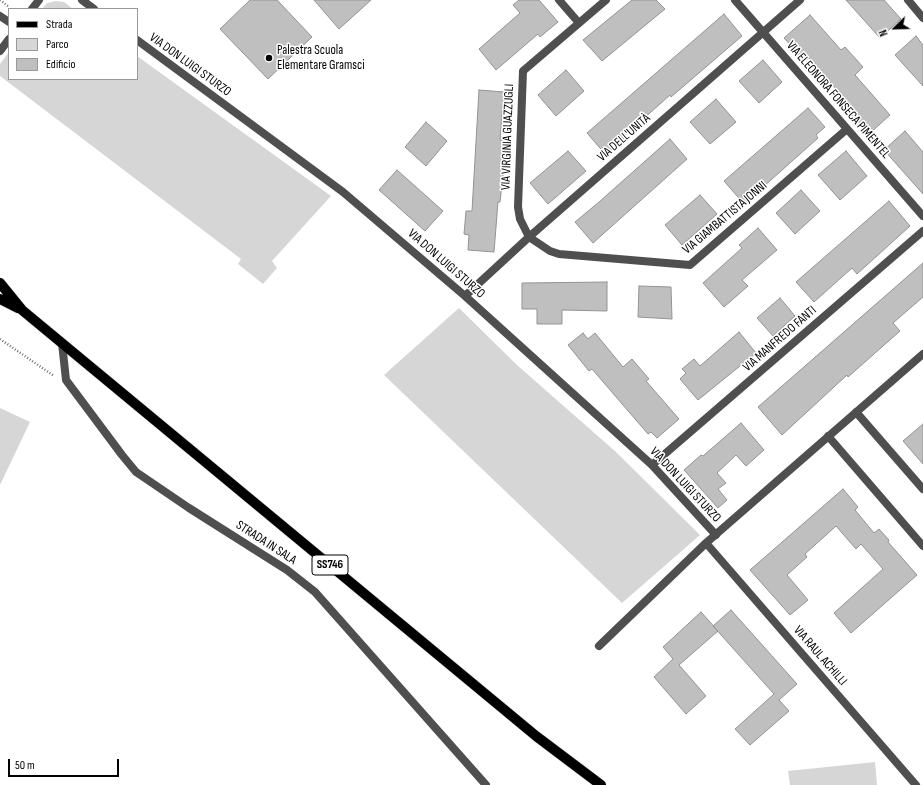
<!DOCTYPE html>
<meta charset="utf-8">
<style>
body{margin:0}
#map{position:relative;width:923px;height:785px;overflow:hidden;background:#fff;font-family:"Sofia Sans Condensed",sans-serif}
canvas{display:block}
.legend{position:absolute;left:8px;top:8px;width:130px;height:72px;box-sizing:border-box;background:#fff;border:1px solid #999;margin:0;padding:5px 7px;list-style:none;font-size:12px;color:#000}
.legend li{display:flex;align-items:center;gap:8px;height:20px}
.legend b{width:20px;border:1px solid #999}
.north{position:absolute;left:875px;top:8px;width:40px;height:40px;-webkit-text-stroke:3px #fff;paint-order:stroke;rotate:247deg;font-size:11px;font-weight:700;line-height:16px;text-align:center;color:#000}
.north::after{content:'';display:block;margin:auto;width:14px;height:18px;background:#000;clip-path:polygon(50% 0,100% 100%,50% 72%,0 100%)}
.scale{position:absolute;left:8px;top:759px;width:111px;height:18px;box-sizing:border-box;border:2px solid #000;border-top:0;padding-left:5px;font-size:12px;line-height:14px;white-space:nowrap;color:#000;-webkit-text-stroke:3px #fff;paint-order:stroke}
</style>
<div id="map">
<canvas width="923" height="785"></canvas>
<ul class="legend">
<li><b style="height:5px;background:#000"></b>Strada</li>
<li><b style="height:11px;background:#d6d6d6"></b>Parco</li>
<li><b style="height:11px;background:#bfbfbf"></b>Edificio</li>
</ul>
<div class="north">N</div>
<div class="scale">50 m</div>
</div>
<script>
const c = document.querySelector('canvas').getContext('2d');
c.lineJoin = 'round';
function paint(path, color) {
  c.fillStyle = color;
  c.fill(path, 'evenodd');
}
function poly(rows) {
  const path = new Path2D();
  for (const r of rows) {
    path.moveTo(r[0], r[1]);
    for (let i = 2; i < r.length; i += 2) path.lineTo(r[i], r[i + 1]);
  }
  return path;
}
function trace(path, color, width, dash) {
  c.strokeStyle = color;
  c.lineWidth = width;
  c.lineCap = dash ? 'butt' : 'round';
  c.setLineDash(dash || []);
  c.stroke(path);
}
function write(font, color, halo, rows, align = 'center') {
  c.font = font + ' "Sofia Sans Condensed",sans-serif';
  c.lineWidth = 3;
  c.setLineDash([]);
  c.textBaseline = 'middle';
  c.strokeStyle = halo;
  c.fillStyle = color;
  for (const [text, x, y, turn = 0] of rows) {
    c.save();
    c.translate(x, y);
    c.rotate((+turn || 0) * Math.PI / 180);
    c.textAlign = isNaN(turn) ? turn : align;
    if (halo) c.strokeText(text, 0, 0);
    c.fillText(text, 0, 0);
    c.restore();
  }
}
paint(poly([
 [56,1,64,2,73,9,42,9,47,3],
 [9,52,9,79,137,79,137,56,331,196,272,261,277,268,263,284,238,264,241,259,0,76,0,64],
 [459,308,517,365,616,452,700,535,622,603,384,375],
 [0,408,30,422,0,485],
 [875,762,877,785,790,785,788,771]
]), '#d6d6d6');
const building = poly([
 [250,0,277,0,312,37,268,79,220,29,250,0],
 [314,0,371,0,339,29,314,0],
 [519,0,539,0,558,22,540,37,538,34,496,70,479,49,520,13,513,5,519,0],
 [632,0,656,0,665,9,602,61,583,40,632,0],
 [846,0,884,0,901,19,880,38,846,0],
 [724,14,742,36,671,97,670,95,623,137,624,139,606,155,587,133,724,14],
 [810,15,841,50,845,47,863,67,855,75,890,115,869,134,846,108,850,105,809,58,805,61,784,38,810,15],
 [916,36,923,45,923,86,895,55,916,36],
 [763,60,782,82,759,103,739,81,763,60],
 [566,70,584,91,556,116,538,95,566,70],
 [479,90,504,92,500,140,507,140,500,202,498,202,494,252,468,250,469,235,464,234,466,211,472,211,479,90],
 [716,99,736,122,710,144,690,122,716,99],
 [808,108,825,127,816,135,818,138,744,204,724,181,808,108],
 [426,122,447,141,426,166,405,147,426,122],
 [905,131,923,152,923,194,884,150,905,131],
 [670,139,687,159,593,243,575,222,599,202,670,139],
 [568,151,586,171,548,204,530,183,568,151],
 [846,151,867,176,840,200,818,175,846,151],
 [397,170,443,211,425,231,379,190,397,170],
 [801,190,820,211,795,234,776,213,801,190],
 [700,195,717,214,682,245,665,225,700,195],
 [889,201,910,226,857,274,852,268,814,302,796,282,889,201],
 [758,228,777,250,742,280,748,286,724,307,703,283,742,248,739,245,758,228],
 [923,263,923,297,893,323,900,331,848,377,847,375,782,435,758,407,923,263],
 [607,282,607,311,562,310,562,324,537,324,537,309,522,309,522,283,607,282],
 [639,286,671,287,672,319,638,317,639,286],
 [780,298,795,316,773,336,757,318,780,298],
 [739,332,756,353,698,400,680,379,686,373,682,369,694,359,700,366,739,332],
 [583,333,588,339,595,333,623,367,632,359,649,379,646,381,679,419,657,438,651,432,648,434,592,369,589,371,568,345,583,333],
 [741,423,764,450,746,466,736,455,717,473,726,483,718,489,727,500,718,508,684,470,701,455,703,456,741,423],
 [923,424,923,464,903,441,923,424],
 [843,489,858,507,855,510,874,533,879,529,889,540,888,542,917,575,851,633,834,613,883,569,861,544,856,549,836,526,805,554,807,557,787,575,808,600,790,615,750,570,843,489],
 [731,610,797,684,779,700,789,711,750,745,735,729,774,694,713,626,731,610],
 [701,612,718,631,679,665,706,696,686,714,654,677,673,659,663,647,701,612]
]);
paint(building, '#bfbfbf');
trace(building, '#939393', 1);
const primary = poly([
 [0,283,22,310,536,736,601,785],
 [0,299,18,308]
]);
trace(primary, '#dbdbdb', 11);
trace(poly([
 [0,0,9,7],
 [0,339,54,376]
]), '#717171', 2.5, [1, 2]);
trace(poly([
 [82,0,94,9],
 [559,0,579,23],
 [606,0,523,71,518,207,520,219,529,237,550,251,559,254,690,265,847,129],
 [735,0,923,216],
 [908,0,923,18],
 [32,9,39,0],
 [0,16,9,22],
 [137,40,343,192,465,296,652,465,716,535],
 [0,51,9,39],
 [465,296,529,237,800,0],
 [62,343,66,380,122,455,136,472,189,508,287,570,315,592,486,785],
 [856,412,923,489],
 [828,436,923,546],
 [652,465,923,231],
 [706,543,916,785],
 [599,646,706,543,923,354]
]), '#4f4f4f', 8);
trace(primary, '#000', 10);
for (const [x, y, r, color] of [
 [269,58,4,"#000"]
]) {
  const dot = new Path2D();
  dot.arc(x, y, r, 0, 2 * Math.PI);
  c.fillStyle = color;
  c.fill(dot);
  trace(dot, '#fff', 1.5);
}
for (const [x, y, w] of [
 [330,565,36]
]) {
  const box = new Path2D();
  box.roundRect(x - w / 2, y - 10, w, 20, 3);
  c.fillStyle = '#fff';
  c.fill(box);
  trace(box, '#000', 1);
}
write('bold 12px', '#000', null, [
 ["SS746",330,565]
]);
write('13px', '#000', '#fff', [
 ["Palestra Scuola",277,51],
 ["Elementare Gramsci",277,66]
], 'left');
write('13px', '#000', '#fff', [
 ["VIA DON LUIGI STURZO",190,65,36],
 ["VIA ELEONORA FONSECA PIMENTEL",838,100,49],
 ["VIA VIRGINIA GUAZZUGLI",508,137,-88],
 ["VIA DELL'UNITÀ",624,138,-41],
 ["VIA GIAMBATTISTA JONNI",725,218,-40],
 ["VIA DON LUIGI STURZO",446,264,41],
 ["VIA MANFREDO FANTI",780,339,-41],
 ["VIA DON LUIGI STURZO",685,485,47],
 ["STRADA IN SALA",266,543,33],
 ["VIA RAUL ACHILLI",820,656,49]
]);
</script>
